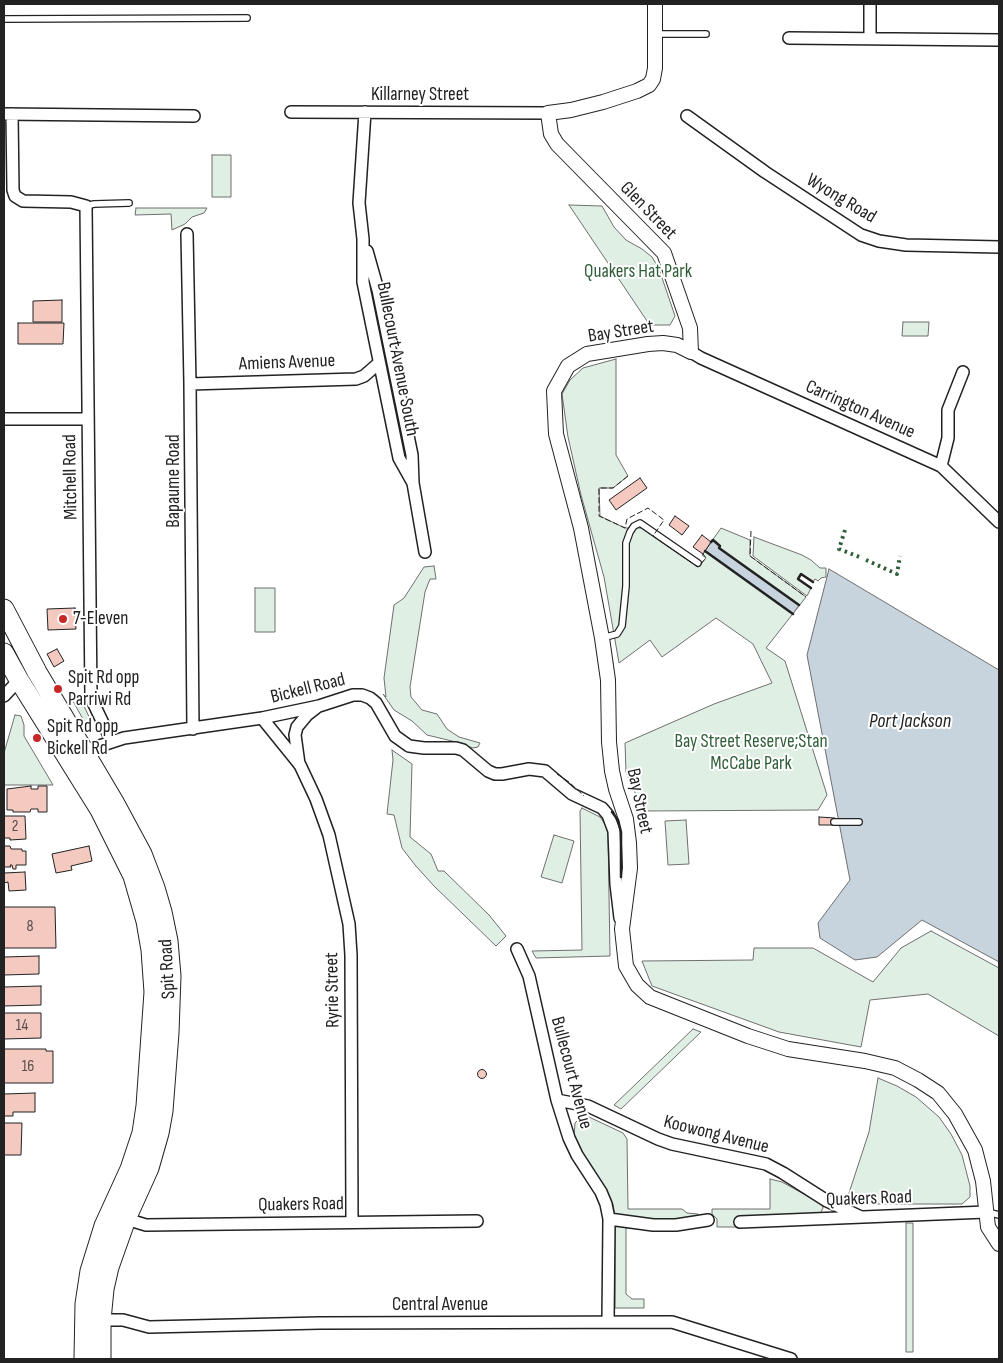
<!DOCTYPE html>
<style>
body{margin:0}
#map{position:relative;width:1003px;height:1363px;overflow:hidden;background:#fff;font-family:"Sofia Sans Condensed",sans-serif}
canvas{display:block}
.frame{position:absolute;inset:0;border:5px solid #222;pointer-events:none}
</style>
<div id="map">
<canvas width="1003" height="1363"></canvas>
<div class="frame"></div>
</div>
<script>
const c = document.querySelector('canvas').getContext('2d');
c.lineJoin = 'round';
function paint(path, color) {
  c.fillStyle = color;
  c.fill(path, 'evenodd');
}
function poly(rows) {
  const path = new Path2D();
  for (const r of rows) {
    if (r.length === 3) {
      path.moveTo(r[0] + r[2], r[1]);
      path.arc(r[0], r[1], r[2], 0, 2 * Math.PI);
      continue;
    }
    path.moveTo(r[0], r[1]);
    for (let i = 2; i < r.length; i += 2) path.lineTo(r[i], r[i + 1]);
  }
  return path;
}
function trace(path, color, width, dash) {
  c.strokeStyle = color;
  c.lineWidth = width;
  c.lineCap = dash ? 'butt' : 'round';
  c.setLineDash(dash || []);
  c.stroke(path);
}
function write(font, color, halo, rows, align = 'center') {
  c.font = font + ' "Sofia Sans Condensed",sans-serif';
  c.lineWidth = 4;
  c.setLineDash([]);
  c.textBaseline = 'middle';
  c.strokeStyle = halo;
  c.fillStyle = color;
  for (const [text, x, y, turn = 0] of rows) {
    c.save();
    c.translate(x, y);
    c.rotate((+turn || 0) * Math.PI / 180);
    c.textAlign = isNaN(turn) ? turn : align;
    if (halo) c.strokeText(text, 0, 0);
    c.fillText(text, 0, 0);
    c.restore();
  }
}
const green = poly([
 [212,155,231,155,231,197,212,197,212,155],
 [569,205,602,206,614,227,626,240,642,249,652,257,659,269,675,316,670,325,647,325,647,321,569,205],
 [136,208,207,208,204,213,192,217,185,224,172,230,171,214,135,215,136,208],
 [903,322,929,322,928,336,902,336,903,322],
 [616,359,616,455,628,476,613,488,599,488,600,516,625,528,641,528,698,567,706,558,702,555,721,528,750,540,750,556,806,597,766,648,785,661,827,795,818,810,643,811,626,772,625,743,714,704,772,683,753,644,716,618,662,657,650,640,619,663,604,577,581,495,568,437,562,394,570,380,583,368,616,359],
 [754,537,802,555,811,560,820,568,826,568,826,577,821,578,818,581,815,579,813,582,801,574,798,579,811,588,807,596,753,556,754,537],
 [434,566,436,579,430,579,425,592,410,687,411,697,422,710,437,714,447,729,459,737,480,743,478,747,473,748,456,742,427,735,412,721,394,710,383,694,386,697,384,678,394,605,404,598,424,567,434,566],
 [255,588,275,588,275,632,255,632,255,588],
 [82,695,83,704,92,723,91,727,88,728,70,696,82,695],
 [15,715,21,716,24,725,24,736,53,785,4,785,4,753,15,715],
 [392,750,412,764,410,837,431,854,438,871,444,871,489,915,506,936,496,946,434,886,415,865,402,848,394,815,387,814,393,760,392,750],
 [582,808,600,817,605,824,608,833,610,956,536,958,532,951,582,950,580,811,582,808],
 [686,820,689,864,668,865,665,821,686,820],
 [554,835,574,841,562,883,541,877,554,835],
 [931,931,999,968,999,1036,928,994,870,1000,861,1047,779,1032,652,986,642,961,753,960,754,948,813,948,873,982,901,948,931,931],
 [693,1029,701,1032,621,1109,614,1105,693,1029],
 [878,1078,897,1086,916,1097,939,1117,951,1134,962,1155,970,1186,970,1197,962,1204,868,1204,847,1199,869,1132,878,1078],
 [589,1117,623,1133,627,1139,628,1209,682,1209,687,1213,698,1214,699,1218,679,1227,626,1228,626,1294,632,1299,644,1299,644,1308,615,1308,615,1216,613,1204,585,1158,574,1136,575,1123,580,1118,589,1117],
 [770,1179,782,1182,822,1204,823,1208,821,1212,818,1214,740,1216,738,1218,738,1227,717,1227,717,1219,712,1214,712,1209,770,1209,770,1179],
 [906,1223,913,1223,913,1352,906,1352,906,1223]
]);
paint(green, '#e0efe3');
trace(green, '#6f6f6f', 1);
const water = poly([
 [713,540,720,546,719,548,799,605,793,614,705,551,713,540],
 [829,569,999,670,999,962,922,920,877,957,855,960,820,938,818,923,850,880,807,655,829,569]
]);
paint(water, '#c7d3dd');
trace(water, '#6f6f6f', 1);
const building = poly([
 [62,300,62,322,33,322,33,301,62,300],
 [18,323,64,323,63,344,18,344,18,323],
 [640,478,647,488,616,510,609,500,640,478],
 [675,516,689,526,682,535,669,525,675,516],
 [702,535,711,542,703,554,693,547,702,535],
 [75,608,76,629,48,630,47,609,75,608],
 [57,649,64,661,54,667,47,654,57,649],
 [31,786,31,789,38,789,38,786,47,786,47,812,38,812,38,809,31,809,30,812,13,812,13,810,7,810,7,789,31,786],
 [4,816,25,816,26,839,10,840,10,838,4,838,4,816],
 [819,817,835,818,834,825,819,825,819,817],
 [4,846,10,846,11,849,22,849,22,851,26,851,26,865,16,865,16,869,13,869,12,865,10,865,11,867,4,867,4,846],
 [89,846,92,861,71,866,72,870,56,873,52,854,89,846],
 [25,872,26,890,9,891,8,882,4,883,4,873,25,872],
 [4,907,55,907,56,948,4,948,4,907],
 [39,956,39,974,4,975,4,957,39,956],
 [41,986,41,1005,4,1006,4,987,41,986],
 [4,1013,41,1013,41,1038,4,1039,4,1013],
 [4,1049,46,1049,46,1051,53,1051,53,1083,4,1083,4,1049],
 [482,1074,4.5],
 [35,1093,35,1112,13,1112,13,1116,4,1116,4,1094,35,1093],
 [4,1123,22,1123,21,1155,4,1155,4,1123]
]);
paint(building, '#f3c9c0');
trace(building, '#222', 1);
const service = poly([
 [4,19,247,18],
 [656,34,706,34],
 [86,206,94,204,129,203],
 [602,638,617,634,622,626,626,586,626,543,630,532,634,526,640,523,698,563],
 [834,822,859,822],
 [987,1212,999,1215]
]);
const minor = poly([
 [870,4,870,39],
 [789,38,999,40],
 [291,112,548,113],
 [365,112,359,203,363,239,363,282,399,458,413,483],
 [4,114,194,116],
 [12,114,13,190,15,196,23,201,71,202,86,206,91,698,112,742],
 [687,116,765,172,861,235,879,241,906,245,999,247],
 [187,234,190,384,193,729],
 [367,251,378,290,412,455,413,483,425,552],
 [691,352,701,358,941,466,999,522],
 [190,384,356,379,364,376,379,363],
 [4,419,87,419],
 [941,466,948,438,948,410,963,372],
 [4,696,19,680],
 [262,718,300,765,316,799,329,835,349,924,351,955,352,1222],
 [78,753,124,738,262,718,319,706,353,695,362,695,370,698,376,703,395,736,409,746,424,748,456,748,463,750,488,771,495,774,502,774,529,769,545,771,572,794,602,808,608,815,614,831,616,884,620,918],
 [299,764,295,735,297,727,307,715,316,708],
 [517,949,529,976,557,1100,569,1138,577,1155,601,1192,606,1204,609,1219,608,1321],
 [557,1100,588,1106,658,1139,672,1144,766,1164,783,1173,827,1201,861,1217],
 [126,1219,146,1225,477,1221],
 [609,1219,653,1225,676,1225,708,1220],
 [740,1222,986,1212],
 [97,1320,123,1320,149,1327,320,1323,672,1322,791,1359]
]);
const tertiary = poly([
 [655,4,655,68,653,79,649,85,637,91,603,102,571,110,548,113,551,134,557,144,664,253,690,328,691,352,677,345,663,343,648,344,587,354,568,366,554,391,556,434,581,528,602,638,608,680,609,742,612,771,616,789,626,819,629,843,630,868,622,929,626,966,637,985,650,997,748,1036,788,1049,865,1061,895,1068,918,1080,938,1093,955,1114,975,1150,983,1181,988,1227,999,1244]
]);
const trunk = poly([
 [4,609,37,672,114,802,142,854,155,888,162,912,168,941,171,976,169,1033,163,1111,159,1133,149,1168,126,1219,109,1267,104,1289,101,1320,101,1359],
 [4,653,19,680,100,810,133,876,146,921,151,950,154,992,146,1106,142,1133,130,1169,104,1226,90,1271,85,1304,84,1359]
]);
trace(service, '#222', 8);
trace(minor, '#222', 14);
trace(tertiary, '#222', 16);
trace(trunk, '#222', 21);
trace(service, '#fff', 5.5);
trace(minor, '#fff', 11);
trace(tertiary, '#fff', 14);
trace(trunk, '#fff', 19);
trace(poly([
 [845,530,839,549,862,558],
 [866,560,897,574,900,556]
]), '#2f5e38', 4, [2.5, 4]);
trace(poly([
 [628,476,613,488,599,488,599,516,625,528,627,519,648,508,664,520,653,536,698,567,706,558,703,554],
 [751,531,750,556,806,597],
 [557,774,569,782,584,796]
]), '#222', 1, [6, 2.5]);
trace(poly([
 [711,542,713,540,720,546,719,548,799,605],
 [705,551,793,614],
 [811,588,798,579,801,574,813,582],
 [612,812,618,820,621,832,621,877]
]), '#222', 2.5);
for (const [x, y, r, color] of [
 [63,619,5,"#c62828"],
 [58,689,5,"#c62828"],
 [37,738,5,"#c62828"]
]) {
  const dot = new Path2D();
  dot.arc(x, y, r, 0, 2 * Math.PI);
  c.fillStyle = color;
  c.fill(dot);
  trace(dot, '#fff', 2);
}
write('16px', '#564c4a', null, [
 ["2",15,827],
 ["8",30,927],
 ["14",22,1026],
 ["16",28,1067]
]);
write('19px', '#222', '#fff', [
 ["Killarney Street",420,95],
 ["Wyong Road",841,199,31],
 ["Glen Street",648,211,46],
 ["Bay Street",621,332,-9],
 ["Bullecourt Avenue South",397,359,79],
 ["Amiens Avenue",287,363,-2],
 ["Carrington Avenue",860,410,24],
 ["Mitchell Road",71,477,-91],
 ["Bapaume Road",174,481,-90],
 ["Bickell Road",308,689,-14],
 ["Bay Street",639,801,78],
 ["Spit Road",168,969,-93],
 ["Ryrie Street",333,990,-91],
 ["Bullecourt Avenue",571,1073,75],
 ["Koowong Avenue",716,1135,14],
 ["Quakers Road",869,1199,-2],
 ["Quakers Road",301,1205,-1],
 ["Central Avenue",440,1305]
]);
write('19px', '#2f5e38', '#fff', [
 ["Quakers Hat Park",638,272],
 ["Bay Street Reserve;Stan",751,742],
 ["McCabe Park",751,764]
]);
write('19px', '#222', '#fff', [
 ["7-Eleven",73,619],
 ["Spit Rd opp",68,678],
 ["Parriwi Rd",68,700],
 ["Spit Rd opp",47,727],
 ["Bickell Rd",47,749]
], 'left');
write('italic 20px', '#222', '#fff', [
 ["Port Jackson",910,722]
]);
</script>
